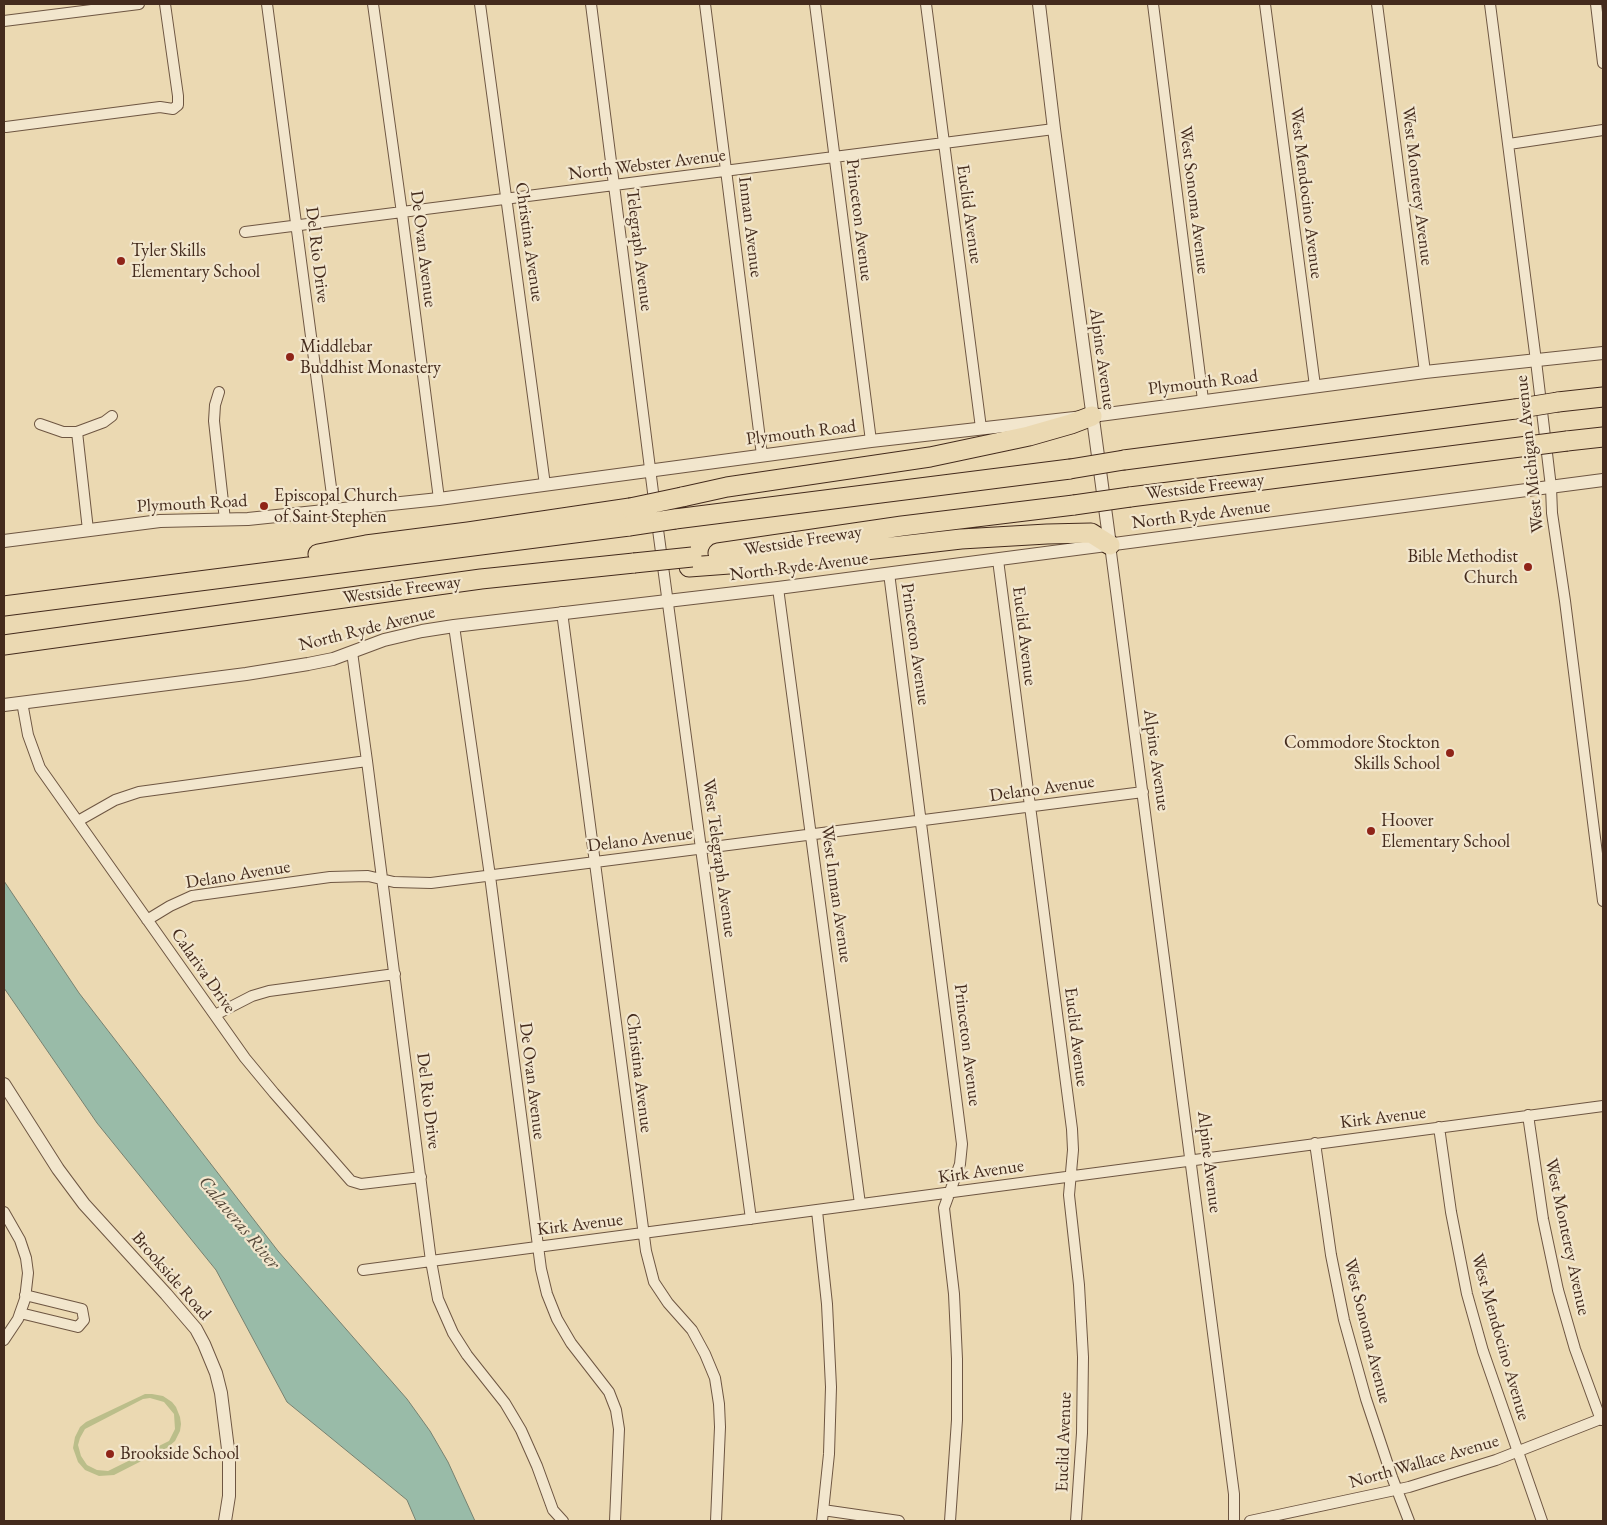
<!DOCTYPE html>
<style>
body{margin:0}
#map{position:relative;width:1607px;height:1525px;overflow:hidden;background:#ebd9b2;font-family:"EB Garamond",serif}
canvas{display:block}
.frame{position:absolute;inset:0;border:5px solid #442b1d;pointer-events:none}
</style>
<div id="map">
<canvas width="1607" height="1525"></canvas>
<div class="frame"></div>
</div>
<script>
const c = document.querySelector('canvas').getContext('2d');
c.lineJoin = 'round';
function paint(path, color) {
  c.fillStyle = color;
  c.fill(path, 'evenodd');
}
function poly(rows) {
  const path = new Path2D();
  for (const r of rows) {
    path.moveTo(r[0], r[1]);
    for (let i = 2; i < r.length; i += 2) path.lineTo(r[i], r[i + 1]);
  }
  return path;
}
function trace(path, color, width, dash) {
  c.strokeStyle = color;
  c.lineWidth = width;
  c.lineCap = dash ? 'butt' : 'round';
  c.setLineDash(dash || []);
  c.stroke(path);
}
function write(font, color, halo, rows, align = 'center') {
  c.font = font + ' "EB Garamond",serif';
  c.lineWidth = 4.5;
  c.setLineDash([]);
  c.textBaseline = 'middle';
  c.strokeStyle = halo;
  c.fillStyle = color;
  for (const [text, x, y, turn = 0] of rows) {
    c.save();
    c.translate(x, y);
    c.rotate((+turn || 0) * Math.PI / 180);
    c.textAlign = isNaN(turn) ? turn : align;
    if (halo) c.strokeText(text, 0, 0);
    c.fillText(text, 0, 0);
    c.restore();
  }
}
paint(poly([
 [145,1394,152,1394,163,1396,172,1402,176,1407,180,1417,181,1424,180,1431,175,1441,167,1448,114,1475,99,1476,85,1470,78,1462,73,1448,75,1437,80,1427,86,1422],
 [150,1398,164,1402,174,1414,175,1429,169,1441,108,1471,97,1470,87,1465,81,1456,78,1445,80,1438,85,1429,143,1399]
]), '#bbbe8a');
const water = poly([
 [4,881,79,993,278,1251,407,1399,430,1431,448,1462,475,1521,416,1521,407,1500,287,1402,216,1270,97,1123,4,988,4,881]
]);
paint(water, '#99bba8');
trace(water, '#778170', 1);
const minor = poly([
 [267,4,334,510],
 [373,4,402,213,439,499],
 [480,4,545,485],
 [591,4,654,500,751,1219],
 [705,4,762,455],
 [815,4,871,441],
 [926,4,981,428],
 [1153,4,1203,400],
 [1265,4,1315,386],
 [1377,4,1425,372],
 [1490,4,1536,361,1551,487,1552,513,1565,601,1603,901],
 [1596,4,1603,63],
 [4,21,139,4],
 [6,127,160,107,173,109,178,105,178,96,165,4],
 [1509,144,1603,130],
 [245,232,1054,129],
 [219,392,215,405,214,421,225,520],
 [40,424,63,432,77,432,88,530],
 [77,432,104,422,112,416],
 [1110,545,1234,1494,1234,1521],
 [998,560,1072,1129,1073,1150,1069,1195,1079,1285,1083,1357,1082,1433,1076,1521],
 [889,573,962,1144,960,1164,944,1208,954,1294,957,1359,957,1420,950,1521],
 [778,588,860,1204],
 [562,612,646,1251,654,1282,668,1303,692,1330,705,1354,715,1378,719,1404,720,1427,716,1521],
 [454,626,490,876,541,1269,547,1294,557,1319,571,1343,609,1392,616,1410,619,1429,615,1521],
 [352,652,367,761,431,1261,438,1299,453,1333,467,1355,505,1403,521,1430,537,1466,553,1510,563,1521],
 [22,702,28,735,40,768,245,1058,274,1093,351,1181,361,1184,421,1177],
 [78,821,115,800,139,792,367,761],
 [147,920,170,906,192,896,330,877,368,876,394,882,431,883,1143,792],
 [215,1015,252,996,269,991,395,974],
 [1528,1115,1543,1219,1558,1290,1575,1349,1601,1420],
 [1439,1127,1451,1212,1467,1294,1483,1351,1542,1521],
 [1315,1143,1331,1255,1344,1320,1366,1399,1392,1477,1409,1521],
 [817,1211,827,1304,831,1387,829,1454,822,1521],
 [4,1212,20,1240,26,1258,28,1273,25,1299,18,1319,4,1340],
 [363,1270,1603,1106],
 [20,1313,78,1327,84,1320,82,1309,25,1295],
 [823,1510,899,1521],
 [1250,1521,1409,1487,1496,1460,1603,1418]
]);
const tertiary = poly([
 [1039,4,1054,129,1110,545],
 [4,541,160,521,248,519,439,499,871,441,1092,416,1425,372,1603,353],
 [4,705,246,674,308,664,333,659,384,640,422,631,454,626,778,588,1603,480],
 [4,1084,58,1169,84,1204,166,1294,196,1329,204,1344,216,1373,221,1393,229,1457,229,1496,225,1521]
]);
const motorway = poly([
 [1558,402,1603,397],
 [1567,441,1603,437],
 [1124,460,1515,409],
 [682,497,727,487,930,457,1029,436,1071,424,1092,416],
 [1130,497,1528,446],
 [675,519,1070,469],
 [718,553,902,526,1074,505],
 [318,554,366,545,468,532,630,508],
 [689,567,770,561,961,539,1047,534,1091,533,1110,545],
 [4,606,629,526],
 [4,645,481,579,634,563]
]);
trace(minor, '#6e5642', 12);
trace(tertiary, '#6e5642', 14);
trace(motorway, '#442b1d', 21);
trace(minor, '#f2e6cd', 10);
trace(tertiary, '#f2e6cd', 12);
trace(motorway, '#ebd9b2', 19);
const motorwayBridge = poly([
 [1515,409,1558,402],
 [1528,446,1567,441],
 [1070,469,1124,460],
 [1074,505,1130,497],
 [630,508,682,497],
 [629,526,675,519],
 [634,563,692,557]
]);
trace(motorwayBridge, '#442b1d', 21, []);
trace(motorwayBridge, '#ebd9b2', 19);
for (const [x, y, r, color] of [
 [121,261,5,"#8f2418"],
 [290,357,5,"#8f2418"],
 [264,506,5,"#8f2418"],
 [1528,567,5,"#8f2418"],
 [1450,753,5,"#8f2418"],
 [1371,831,5,"#8f2418"],
 [110,1454,5,"#8f2418"]
]) {
  const dot = new Path2D();
  dot.arc(x, y, r, 0, 2 * Math.PI);
  c.fillStyle = color;
  c.fill(dot);
  trace(dot, '#f2e6cd', 2);
}
write('18px', '#442b1d', '#f2e6cd', [
 ["North Webster Avenue",647,165,-7],
 ["West Monterey Avenue",1417,186,83],
 ["West Mendocino Avenue",1306,193,83],
 ["West Sonoma Avenue",1194,200,83],
 ["Euclid Avenue",969,214,82],
 ["Princeton Avenue",859,220,83],
 ["Inman Avenue",750,227,83],
 ["Christina Avenue",529,242,82],
 ["De Ovan Avenue",423,249,83],
 ["Telegraph Avenue",639,250,83],
 ["Del Rio Drive",317,255,83],
 ["Alpine Avenue",1102,359,82],
 ["Plymouth Road",1203,383,-7],
 ["Plymouth Road",801,433,-7],
 ["West Michigan Avenue",1530,454,-96],
 ["Westside Freeway",1205,487,-7],
 ["Plymouth Road",192,504,-3],
 ["North Ryde Avenue",1201,515,-7],
 ["Westside Freeway",803,541,-9],
 ["North Ryde Avenue",799,567,-7],
 ["Westside Freeway",402,590,-8],
 ["North Ryde Avenue",367,629,-14],
 ["Euclid Avenue",1024,636,83],
 ["Princeton Avenue",915,644,82],
 ["Alpine Avenue",1156,760,82],
 ["Delano Avenue",1042,789,-8],
 ["Delano Avenue",640,840,-7],
 ["West Telegraph Avenue",719,858,82],
 ["Delano Avenue",238,875,-9],
 ["West Inman Avenue",836,894,82],
 ["Calariva Drive",203,971,55],
 ["Euclid Avenue",1076,1037,83],
 ["Princeton Avenue",967,1045,83],
 ["Christina Avenue",639,1073,83],
 ["De Ovan Avenue",532,1081,83],
 ["Del Rio Drive",428,1101,83],
 ["Kirk Avenue",1383,1118,-7],
 ["Alpine Avenue",1209,1162,83],
 ["Kirk Avenue",981,1172,-8],
 ["Kirk Avenue",580,1225,-7],
 ["West Monterey Avenue",1567,1237,78],
 ["Brookside Road",171,1276,49],
 ["West Sonoma Avenue",1367,1331,76],
 ["West Mendocino Avenue",1500,1337,74],
 ["Euclid Avenue",1064,1442,-88],
 ["North Wallace Avenue",1424,1462,-16]
]);
write('18px', '#442b1d', '#f2e6cd', [
 ["Tyler Skills",131,251],
 ["Elementary School",131,272],
 ["Middlebar",300,347],
 ["Buddhist Monastery",300,368],
 ["Episcopal Church",274,496],
 ["of Saint Stephen",274,517],
 ["Bible Methodist",1518,557,"right"],
 ["Church",1518,578,"right"],
 ["Commodore Stockton",1440,743,"right"],
 ["Skills School",1440,764,"right"],
 ["Hoover",1381,821],
 ["Elementary School",1381,842],
 ["Brookside School",120,1454]
], 'left');
write('italic 19px', '#554839', '#f2e6cd', [
 ["Calaveras River",239,1223,50]
]);
</script>
